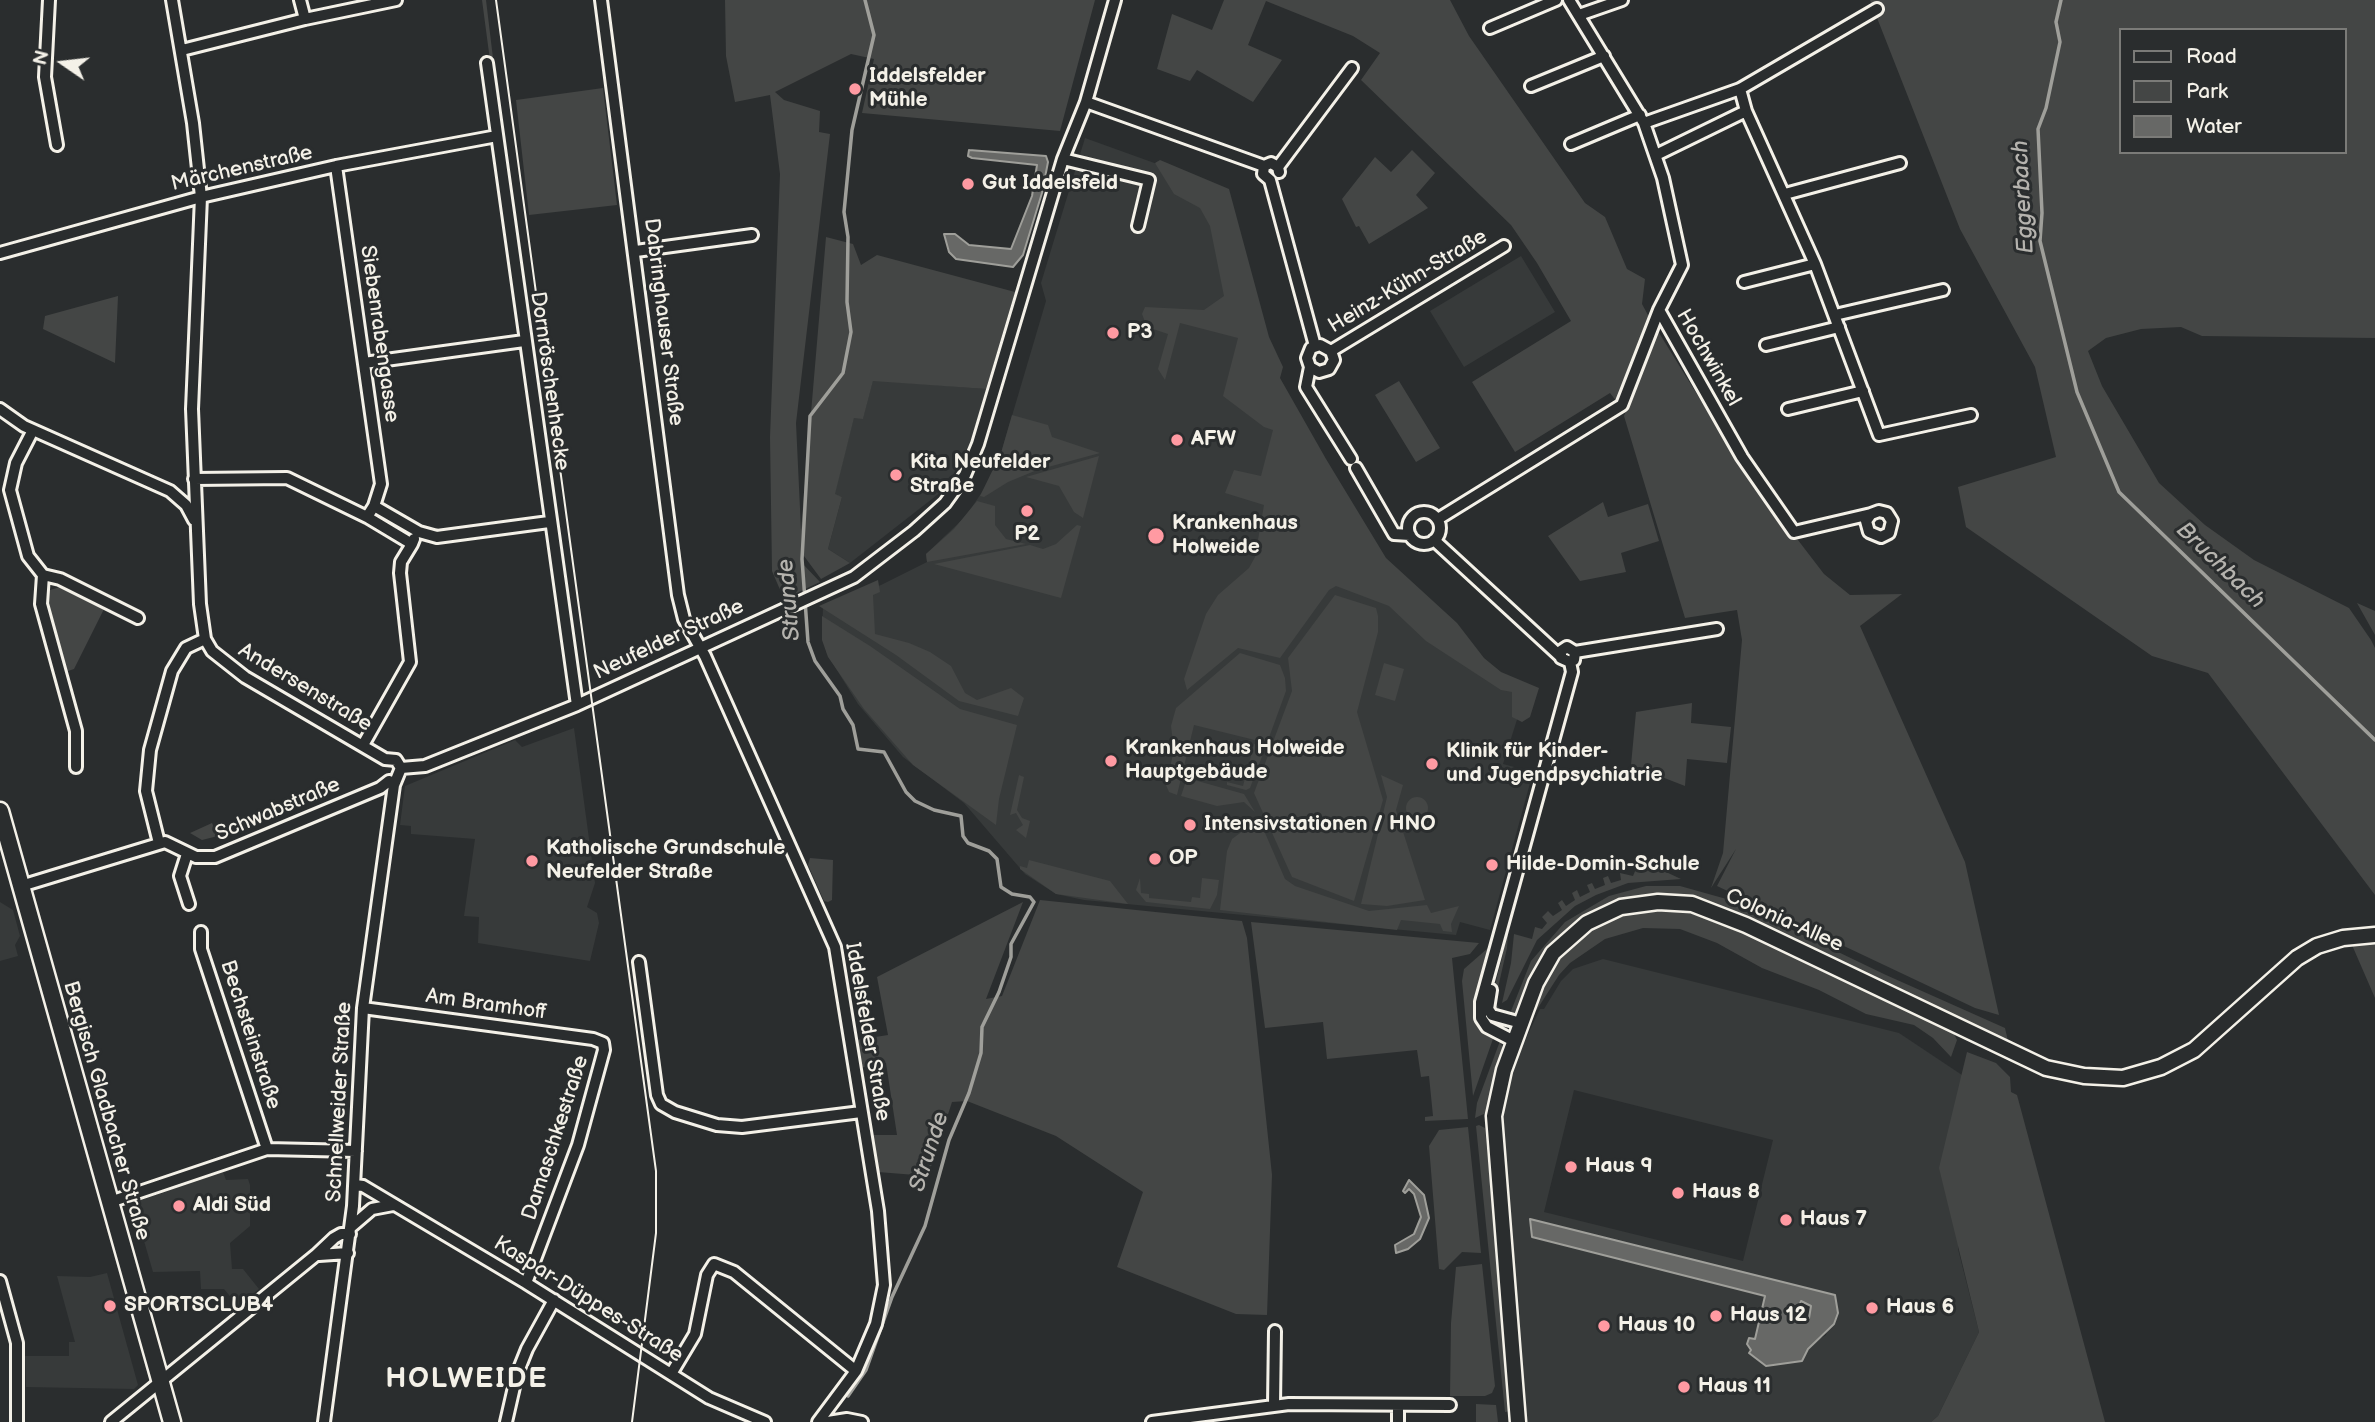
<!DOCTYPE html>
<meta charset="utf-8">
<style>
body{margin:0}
#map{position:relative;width:2375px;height:1422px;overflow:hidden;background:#2a2d2e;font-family:"Balsamiq Sans",sans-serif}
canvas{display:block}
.legend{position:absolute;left:2119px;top:28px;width:228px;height:126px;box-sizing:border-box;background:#2a2d2e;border:2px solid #7b7b78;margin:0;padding:9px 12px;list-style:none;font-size:21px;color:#f4f1e8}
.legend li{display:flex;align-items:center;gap:14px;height:35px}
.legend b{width:35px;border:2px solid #7b7b78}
.north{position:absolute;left:28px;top:28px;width:70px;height:70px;-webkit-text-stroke:5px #2a2d2e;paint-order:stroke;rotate:284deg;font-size:19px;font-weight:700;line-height:28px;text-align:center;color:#f4f1e8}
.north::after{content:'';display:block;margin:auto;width:24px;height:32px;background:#f4f1e8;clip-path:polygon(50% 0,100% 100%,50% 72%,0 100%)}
</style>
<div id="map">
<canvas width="2375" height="1422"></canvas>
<ul class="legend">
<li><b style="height:9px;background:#2a2d2e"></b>Road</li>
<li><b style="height:19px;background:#444645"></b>Park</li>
<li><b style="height:19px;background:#676866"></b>Water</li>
</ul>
<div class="north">N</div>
</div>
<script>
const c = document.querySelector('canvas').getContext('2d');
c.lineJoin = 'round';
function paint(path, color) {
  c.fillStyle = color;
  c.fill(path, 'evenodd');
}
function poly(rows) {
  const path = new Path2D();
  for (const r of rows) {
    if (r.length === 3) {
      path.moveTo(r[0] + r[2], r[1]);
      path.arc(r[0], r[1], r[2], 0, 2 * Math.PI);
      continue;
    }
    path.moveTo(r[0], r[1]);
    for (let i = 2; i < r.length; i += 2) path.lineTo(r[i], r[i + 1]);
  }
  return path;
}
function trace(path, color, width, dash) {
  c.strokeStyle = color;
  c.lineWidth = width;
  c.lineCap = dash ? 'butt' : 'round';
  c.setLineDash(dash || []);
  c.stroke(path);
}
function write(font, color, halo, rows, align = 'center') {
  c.font = font + ' "Balsamiq Sans",sans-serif';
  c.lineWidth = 6;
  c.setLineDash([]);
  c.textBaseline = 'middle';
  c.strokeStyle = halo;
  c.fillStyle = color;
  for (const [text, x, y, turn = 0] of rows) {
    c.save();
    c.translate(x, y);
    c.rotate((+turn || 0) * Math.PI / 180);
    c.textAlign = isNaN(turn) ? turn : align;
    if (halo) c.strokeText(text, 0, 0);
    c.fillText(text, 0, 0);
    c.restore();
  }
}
paint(poly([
 [1085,138,1221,187,1292,420,1394,572,1483,659,1526,691,1503,764,1533,772,1490,930,1460,922,1456,935,1084,900,1056,894,1025,874,964,803,903,757,858,704,827,654,822,636,823,606,881,585,927,562,926,554,966,516,986,486,1001,453,1046,301,1041,283],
 [1521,256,1555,312,1464,367,1430,311],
 [873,380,986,389,971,441,946,488,850,563,828,549,842,497,834,495,854,417,863,418],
 [574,728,595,883,587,907,597,913,599,923,590,961,478,943,479,917,464,916,475,839,411,834,411,826,400,825,405,786,515,740,522,747],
 [0,902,13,910,20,936,15,945,18,956,0,961],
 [1603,959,1899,1033,1986,1091,1958,1249,1979,1332,1938,1416,1931,1422,1526,1422,1513,1288,1503,1120,1516,1059,1540,1009,1544,1009,1561,981,1573,969],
 [1574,1090,1773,1140,1743,1261,1544,1212],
 [1530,1219,1835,1295,1826,1335,1814,1342,1802,1360,1789,1362,1751,1350,1749,1338,1755,1339,1766,1296,1532,1237],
 [223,1172,226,1180,248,1179,250,1185,250,1226,230,1243,232,1269,243,1269,259,1289,238,1306,224,1289,201,1289,200,1271,153,1272,133,1203],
 [107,1273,138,1385,134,1389,26,1387,25,1356,69,1356,69,1342,75,1342,57,1276,90,1277]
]), '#373a3a');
paint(poly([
 [482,0,486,0,527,340],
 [725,0,1095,0,1060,131,862,113,874,59,851,54,775,92,784,100,820,111,819,132,830,134,796,423,801,530,826,237,853,244,861,265,877,255,1015,292,986,389,873,381,863,419,854,418,835,494,842,497,828,549,850,563,821,579,804,556,802,542,802,563,820,582,784,599,772,571,770,437,780,174,770,95,735,102,726,56],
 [1224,0,1450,0,1469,36,1585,203,1605,217,1627,269,1645,279,1642,304,1649,317,1617,402,1610,393,1515,452,1472,382,1571,321,1537,263,1511,225,1361,80,1380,53,1353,36,1266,1,1248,45,1282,60,1253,102,1197,70,1190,81,1157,69,1172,14,1212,30],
 [1870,0,2375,0,2375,338,2202,336,2181,327,2141,329,2106,338,2088,351,2102,386,2159,483,2205,525,2254,560,2349,608,2371,640,2375,648,2375,895,2208,673,2152,656,1966,527,1958,487,2056,457,2035,367,1960,229],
 [2121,30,2345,30,2345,152,2121,152],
 [603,88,617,205,529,215,516,100],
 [1412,150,1435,173,1416,195,1428,208,1369,244,1359,226,1356,227,1342,199,1375,157,1391,172],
 [1160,160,1229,189,1269,337,1283,367,1280,378,1326,459,1386,558,1457,623,1484,658,1501,672,1539,688,1530,717,1522,722,1512,717,1512,692,1501,690,1426,641,1389,606,1336,586,1329,590,1280,658,1238,648,1187,690,1184,679,1206,614,1218,595,1249,568,1255,557,1264,505,1225,493,1234,470,1261,476,1273,430,1264,427,1223,396,1238,338,1180,323,1165,380,1158,369,1168,334,1147,327,1142,314,1145,307,1204,310,1224,296,1210,226,1200,208,1174,194,1155,163],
 [118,296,115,363,43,329,45,316],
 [1656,328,1742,467,1824,574,1850,595,1902,594,1860,626,1965,862,1999,1015,1975,1008,1717,886,1736,849,1711,888,1723,853,1742,640,1737,610,1685,618,1624,416],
 [1399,381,1440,448,1416,462,1375,395],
 [1012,415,1048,425,1052,437,1100,453,1037,470,1008,482,984,497,980,496,1001,453],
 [1099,456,1083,518,1074,512,1059,486,1026,477],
 [977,501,995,506,995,525,1006,539,1026,544,927,562,926,554,954,529],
 [1603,502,1608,517,1648,504,1659,541,1621,553,1626,572,1580,581,1548,536],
 [1077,525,1081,526,1061,598,934,564,1030,545,1043,549,1056,544],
 [878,580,880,592,873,595,875,634,909,643,930,652,951,666,965,693,977,700,1011,688,1024,698,1018,716,959,701,896,655,819,606],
 [60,587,105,607,74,669,65,672,45,601,50,590],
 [1335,595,1376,608,1378,616,1378,632,1357,712,1383,800,1354,901,1292,877,1254,793,1292,691,1288,658],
 [2357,603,2375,611,2375,635],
 [822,616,870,646,960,709,1017,725,999,799,996,825,913,765,864,709,828,657,822,640],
 [1240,653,1280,665,1285,678,1286,691,1267,743,1194,725,1177,795,1169,792,1166,785,1174,750,1171,726,1176,708],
 [1384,663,1404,669,1395,701,1375,695],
 [1692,703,1691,723,1731,727,1727,763,1687,759,1685,786,1631,765,1636,712],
 [1254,744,1266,746,1250,788,1246,790,1227,785,1227,782,1243,786],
 [1019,775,1024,777,1017,810,1022,818,1030,821,1026,838,1016,830,1023,825,1016,813,1010,815],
 [1381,775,1403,785,1396,810,1425,900,1387,906,1361,904,1387,797],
 [1187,778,1244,794,1255,812,1244,802,1217,806,1181,796],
 [1417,808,11],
 [1259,819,1285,879,1295,886,1369,911,1427,905,1431,913,1459,906,1451,924,1452,932,1443,931,1440,924,1401,920,1397,930,1220,910,1227,851,1232,839],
 [212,823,218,836,202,840,190,833],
 [1634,857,1681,879,1628,883,1596,895,1575,906,1537,940,1507,1000,1502,1003,1511,963,1514,934,1532,939,1535,927,1542,929,1547,923,1542,917,1548,911,1553,916,1562,910,1558,903,1562,900,1566,906,1575,900,1572,893,1577,890,1580,897,1590,892,1587,885,1592,883,1595,889,1605,885,1603,878,1608,876,1611,883,1621,880,1620,873,1633,876,1636,869,1630,866],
 [810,858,833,860,832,900,828,902,824,901,808,865],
 [1029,860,1110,881,1128,904,1056,894,1020,869,1020,866,1027,868],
 [1140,878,1141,893,1149,894,1149,898,1191,902,1192,897,1200,898,1202,878,1219,880,1217,895,1210,909,1146,902,1136,890],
 [1646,886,1680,886,1730,900,1886,975,2005,1028,2008,1041,1710,902,1664,894,1609,904,1569,928,1541,960,1519,1010,1509,1016,1531,961,1565,922,1609,896],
 [1040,900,1242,921,1247,938,1272,1175,1267,1315,1236,1314,1117,1267,1143,1192,1056,1136,967,1101,952,1102,928,1176,878,1172,871,1135,897,1135,886,1063,859,1068,856,1040,888,1035,877,977,1023,902,986,999,1002,996],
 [1648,908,1681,908,1710,915,1952,1030,1957,1040,1951,1057,1933,1038,1914,1025,1866,1014,1819,990,1762,968,1717,943,1680,929,1643,928,1605,939,1570,963,1559,975,1536,1011,1532,1010,1545,980,1570,945,1604,921],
 [1251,922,1479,943,1470,954,1452,958,1468,1119,1425,1121,1425,1117,1433,1116,1429,1076,1421,1077,1417,1050,1327,1059,1323,1022,1265,1028],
 [1504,933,1508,935,1507,948,1495,1001,1500,1011,1498,1014,1493,1008,1494,989,1503,954],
 [2375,942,2375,998,2352,945],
 [1488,948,1490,953,1477,999,1494,1036,1473,1096,1462,981,1464,969],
 [1500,1041,1504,1051,1486,1113,1475,1118,1477,1103],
 [1967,1052,1996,1063,2010,1077,2011,1092,2017,1095,2105,1422,1931,1422,1938,1416,1979,1332,1939,1168],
 [1479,1125,1485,1128,1512,1411,1505,1412,1476,1126],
 [1468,1127,1481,1253,1462,1252,1444,1270,1439,1269,1429,1146,1439,1130],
 [1482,1264,1495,1386,1492,1393,1485,1396,1450,1396,1451,1323,1456,1267],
 [1476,1404,1496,1405,1498,1422,1476,1422]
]), '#444645');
const water = poly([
 [969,150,1046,156,1048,162,1042,193,1023,255,1013,267,956,259,949,252,944,234,955,234,969,245,1011,249,1032,196,1037,165,972,158,968,156,969,150],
 [1409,1180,1424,1195,1429,1218,1420,1239,1408,1249,1396,1253,1395,1245,1414,1234,1421,1217,1414,1194,1409,1189,1405,1193,1403,1191,1409,1180],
 [1530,1219,1835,1295,1838,1313,1834,1324,1808,1349,1802,1361,1766,1366,1749,1353,1751,1350,1747,1344,1749,1338,1755,1339,1765,1296,1532,1237,1530,1219],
 [1801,1301,1811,1306,1809,1318,1804,1322,1798,1322,1795,1317,1801,1301]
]);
paint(water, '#676866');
trace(water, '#9f9f9a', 2);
trace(poly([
 [2061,0,2056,22,2060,42,2046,108,2038,129,2042,213,2040,241,2077,392,2119,492,2375,740],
 [848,1396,866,1370,892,1297,925,1226,949,1140,969,1093,981,1053,982,1027,999,992,1011,957,1011,944,1034,902,1030,897,1012,894,1001,887,997,859,989,851,968,843,963,836,961,816,934,810,915,801,906,792,884,752,858,749,853,725,843,709,840,696,815,661,808,642,802,559,810,416,843,373,851,332,847,302,848,237,844,212,852,130,874,35,865,0]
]), '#9f9f9a', 3.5);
const street = poly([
 [49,0,45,77,57,145],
 [172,0,193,123,201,197,192,409,200,604,205,639,212,651,245,677,385,759,396,760,401,768,394,785,363,1008,353,1206,324,1422],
 [300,0,305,19],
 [601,0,678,595,684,619,705,656,835,947,878,1211,884,1285,876,1324,856,1371,818,1422],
 [1579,15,1622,0],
 [1490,28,1556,0],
 [182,50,305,19,396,0],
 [487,63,577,705],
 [1531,86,1604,56],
 [1740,89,1746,111,1815,264,1879,435,1971,415],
 [1086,102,1264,166,1271,163,1278,167],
 [1644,123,1740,89,1877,9],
 [1571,144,1640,115],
 [1656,155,1746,111],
 [1063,159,1149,180,1138,226],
 [336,166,381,484,374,506],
 [1264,166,1263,174,1270,180,1315,346],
 [1279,172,1278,167,1352,68],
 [1785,194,1900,163],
 [636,251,752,235],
 [0,253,201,197,336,166,497,136],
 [1744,282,1815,264],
 [1659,310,1742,457,1794,532,1871,514,1866,521,1869,532,1881,537,1889,533,1892,521,1887,513,1879,511,1871,514],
 [1835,315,1943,290],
 [1766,345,1839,327],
 [1331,351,1504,246],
 [364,363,524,341],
 [1310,367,1319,372,1329,369,1334,360,1331,351,1320,345,1311,348,1307,358,1310,367,1306,387,1351,459],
 [0,409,24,426,170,491,186,505,194,520],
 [1788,409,1863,391],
 [33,430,16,463,10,490,28,556,43,575,41,604,76,731,76,767],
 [1356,468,1394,534,1410,535],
 [194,479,287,478,367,517,374,506,419,532,437,537,549,522],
 [1424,528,16],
 [367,517,412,544,414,539],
 [1438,519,1622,405,1659,310,1682,265,1663,178,1644,123,1569,0],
 [1434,540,1560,656],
 [43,575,60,579,138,618],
 [1575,652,1574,660,1570,662,1561,658,1561,651,1567,647,1575,652,1717,629],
 [363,745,410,662,400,573,401,562,412,544],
 [401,768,425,766,577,705,854,577,914,531,945,503,965,475,978,444,1063,159,1086,102,1115,0],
 [159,843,146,791,150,750,172,671,186,648,205,639],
 [187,854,180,876,189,904],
 [21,886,165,842,196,857,215,857,380,788,389,781],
 [201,932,201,949,267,1149],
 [639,962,657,1095,661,1104,675,1112,717,1125,742,1127,861,1112],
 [1491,990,1488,1009,1492,1015,1521,1023],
 [363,1008,593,1039,603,1043,604,1050,578,1145,526,1283],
 [1514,1041,1487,1027,1481,1018,1481,1002,1572,672,1570,662],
 [355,1185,363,1186,526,1283,709,1398,765,1422],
 [110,1202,267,1149,356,1151],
 [351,1227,372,1209,393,1205],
 [319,1255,348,1253],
 [0,1281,17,1343,17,1422],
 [671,1374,695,1334,707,1275,714,1264,734,1272,856,1371],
 [1274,1405,1275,1331],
 [111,1422,316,1255,334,1238,341,1234,350,1234],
 [506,1422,517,1374,527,1349,554,1300],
 [828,1422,847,1419,862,1422],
 [1152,1422,1289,1404,1450,1405],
 [1398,1422,1398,1405]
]);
const secondary = poly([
 [1518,1422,1494,1116,1504,1070,1536,983,1553,953,1587,923,1621,907,1658,902,1692,904,1746,925,2046,1068,2084,1076,2123,1078,2161,1067,2194,1050,2297,958,2317,946,2343,938,2375,935]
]);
const primary = poly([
 [0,811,172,1422]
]);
trace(street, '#f4f1e8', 16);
trace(secondary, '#f4f1e8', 19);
trace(primary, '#f4f1e8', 21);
trace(street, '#2a2d2e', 10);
trace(secondary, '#2a2d2e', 14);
trace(primary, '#2a2d2e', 16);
trace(poly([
 [496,0,656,1171,656,1233,632,1422]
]), '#f4f1e8', 2);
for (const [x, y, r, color] of [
 [855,89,7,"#ff9aa2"],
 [968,184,7,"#ff9aa2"],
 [1113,333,7,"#ff9aa2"],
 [1177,440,7,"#ff9aa2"],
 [896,475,7,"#ff9aa2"],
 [1027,511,7,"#ff9aa2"],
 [1156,536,9,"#ff9aa2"],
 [1111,761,7,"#ff9aa2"],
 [1432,764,7,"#ff9aa2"],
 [1190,825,7,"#ff9aa2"],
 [1155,859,7,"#ff9aa2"],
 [532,861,7,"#ff9aa2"],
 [1492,865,7,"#ff9aa2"],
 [1571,1167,7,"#ff9aa2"],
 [1678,1193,7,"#ff9aa2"],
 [179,1206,7,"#ff9aa2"],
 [1786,1220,7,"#ff9aa2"],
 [110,1306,7,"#ff9aa2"],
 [1872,1308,7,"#ff9aa2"],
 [1716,1316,7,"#ff9aa2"],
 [1604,1326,7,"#ff9aa2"],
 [1684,1387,7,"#ff9aa2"]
]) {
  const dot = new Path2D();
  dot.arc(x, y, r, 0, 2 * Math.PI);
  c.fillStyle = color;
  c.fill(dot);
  trace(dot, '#2a2d2e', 2.5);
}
write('bold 21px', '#f4f1e8', '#2a2d2e', [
 ["Iddelsfelder",869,77],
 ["Mühle",869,101],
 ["Gut Iddelsfeld",982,184],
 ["P3",1127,333],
 ["AFW",1191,440],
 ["Kita Neufelder",910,463],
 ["Straße",910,487],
 ["Krankenhaus",1172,524],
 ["Holweide",1172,548],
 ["P2",1027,535,"center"],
 ["Krankenhaus Holweide",1125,749],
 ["Hauptgebäude",1125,773],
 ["Klinik für Kinder-",1446,752],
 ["und Jugendpsychiatrie",1446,776],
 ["Intensivstationen / HNO",1204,825],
 ["Katholische Grundschule",546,849],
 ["Neufelder Straße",546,873],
 ["OP",1169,859],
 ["Hilde-Domin-Schule",1506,865],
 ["Haus 9",1585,1167],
 ["Haus 8",1692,1193],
 ["Aldi Süd",193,1206],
 ["Haus 7",1800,1220],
 ["SPORTSCLUB4",124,1306],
 ["Haus 6",1886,1308],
 ["Haus 12",1730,1316],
 ["Haus 10",1618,1326],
 ["Haus 11",1698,1387]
], 'left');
write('21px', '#f4f1e8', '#2a2d2e', [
 ["Märchenstraße",242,169,-13],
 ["Heinz-Kühn-Straße",1408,282,-31],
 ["Dabringhauser Straße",663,322,83],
 ["Siebenrabengasse",379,334,82],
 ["Hochwinkel",1708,358,60],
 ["Dornröschenhecke",549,381,82],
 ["Neufelder Straße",669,640,-25],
 ["Andersenstraße",305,688,31],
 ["Schwabstraße",278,810,-23],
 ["Colonia-Allee",1784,921,24],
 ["Am Bramhoff",486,1005,8],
 ["Iddelsfelder Straße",867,1032,80],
 ["Bechsteinstraße",250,1035,72],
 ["Schnellweider Straße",340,1102,-87],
 ["Bergisch Gladbacher Straße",106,1111,74],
 ["Damaschkestraße",556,1138,-72],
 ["Kaspar-Düppes-Straße",588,1300,32]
]);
write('italic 23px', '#b5b3ae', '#2a2d2e', [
 ["Eggerbach",2024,197,-93],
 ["Bruchbach",2220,566,44],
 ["Strunde",790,600,-95],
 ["Strunde",930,1152,-72]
]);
c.letterSpacing = '2px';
write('bold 28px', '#f4f1e8', '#2a2d2e', [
 ["HOLWEIDE",467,1380]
]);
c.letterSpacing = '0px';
</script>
